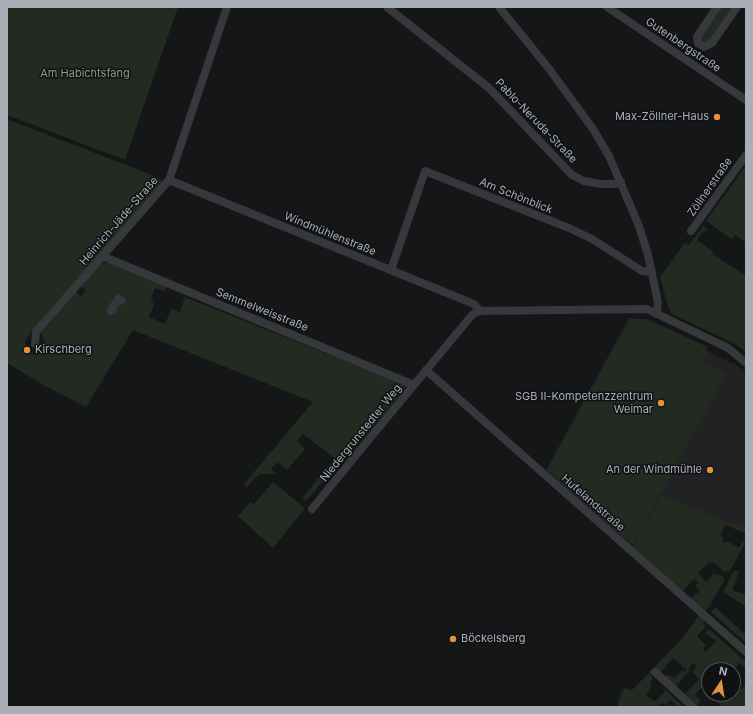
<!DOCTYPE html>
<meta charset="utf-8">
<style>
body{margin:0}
#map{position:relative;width:753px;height:714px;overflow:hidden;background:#151617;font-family:Inter,sans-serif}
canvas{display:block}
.frame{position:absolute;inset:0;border:8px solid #a9afb6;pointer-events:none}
.north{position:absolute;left:701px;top:662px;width:40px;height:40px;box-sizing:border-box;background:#101112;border:1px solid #4d5054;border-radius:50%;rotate:12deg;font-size:11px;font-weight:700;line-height:16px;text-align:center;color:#a9afb6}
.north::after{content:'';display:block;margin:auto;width:14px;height:18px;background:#e29342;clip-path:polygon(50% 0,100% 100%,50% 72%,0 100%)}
</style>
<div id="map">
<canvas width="753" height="714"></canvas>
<div class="frame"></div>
<div class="north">N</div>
</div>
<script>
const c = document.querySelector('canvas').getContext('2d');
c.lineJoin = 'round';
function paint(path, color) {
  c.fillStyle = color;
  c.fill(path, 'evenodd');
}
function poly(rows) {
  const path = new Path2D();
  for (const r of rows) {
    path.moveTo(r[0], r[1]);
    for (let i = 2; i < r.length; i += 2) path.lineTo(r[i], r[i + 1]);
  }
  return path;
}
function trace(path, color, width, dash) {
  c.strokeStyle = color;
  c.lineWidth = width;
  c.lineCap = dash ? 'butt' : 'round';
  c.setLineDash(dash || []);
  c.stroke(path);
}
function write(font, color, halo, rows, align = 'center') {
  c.font = font + ' Inter,sans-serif';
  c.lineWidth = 3;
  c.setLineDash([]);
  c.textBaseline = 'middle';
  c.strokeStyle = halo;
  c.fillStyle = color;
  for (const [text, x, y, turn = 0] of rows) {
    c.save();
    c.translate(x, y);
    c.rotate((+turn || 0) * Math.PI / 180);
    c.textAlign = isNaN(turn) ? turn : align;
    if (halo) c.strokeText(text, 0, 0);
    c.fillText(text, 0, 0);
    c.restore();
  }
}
paint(poly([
 [629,318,647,319,708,347,706,350,733,364,734,363,746,374,746,528,661,495,632,548,546,470]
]), '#222224');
paint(poly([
 [7,7,178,7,125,160,7,115],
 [720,7,734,7,708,43,705,43,700,39],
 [7,119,157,177,162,181,162,184,28,336,25,342,29,353,38,355,43,351,45,342,41,333,76,292,81,296,86,290,81,286,98,265,103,263,108,263,167,286,165,291,155,288,151,298,154,305,149,317,165,324,171,309,180,312,185,297,407,386,342,464,303,434,297,441,305,449,287,470,277,462,271,469,277,474,259,474,247,487,244,484,313,402,133,330,86,407,45,386,7,363],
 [746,165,746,243,735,235,732,239,706,221],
 [703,226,707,229,704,233,702,231,697,240,713,252,712,254,746,276,746,352,733,343,672,314,668,307,660,277,685,243,689,245],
 [630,319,648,320,707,347,706,350,709,352,703,362,726,374,633,545,547,470],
 [331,463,335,467,306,501,302,498],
 [273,482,305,508,273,548,238,516,250,502,254,504],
 [661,495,746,528,746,534,726,525,722,530,723,531,720,536,724,538,722,541,726,543,727,541,739,548,743,542,745,543,730,571,725,572,713,562,708,563,698,573,706,582,713,575,711,573,723,576,724,581,706,612,691,599,696,593,699,593,699,589,695,586,698,582,694,579,685,589,681,591,632,548],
 [734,570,739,572,732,590,746,595,746,607,723,592],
 [715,607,746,635,746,643,711,612],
 [698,615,705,621,703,624,706,626,697,636,706,646,703,649,706,652,716,641,705,633,709,629,746,662,746,668,739,663,733,670,709,670,709,693,701,688,695,695,701,701,697,705,685,694,699,679,692,672,697,666,693,663,688,669,690,670,676,686,665,677,668,674,674,679,682,670,685,672,687,670,673,658,661,672,656,669,651,675,653,679,650,682,652,684,646,696,655,701,658,699,665,691,659,684,683,706,682,707,678,707,670,700,667,704,670,707,662,703,658,707,617,707,622,691,626,688,632,690,645,677,679,642,698,617],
 [733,671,735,673,734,675,742,683,734,692,736,694,746,684,746,707,719,707,721,705,710,694,733,694]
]), '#222a22');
paint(poly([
 [117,294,125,298,125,303,118,306,115,314,109,315,106,310]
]), '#303a3f');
trace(poly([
 [387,7,489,88,572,175,584,181,600,184,615,184,621,182],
 [499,7,550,70,593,129,609,156,639,226,648,255,658,302,657,314],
 [607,7,746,100],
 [717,7,697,37,698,43,704,47,712,43,737,7],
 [169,180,474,304,480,311],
 [691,231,746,155],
 [102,256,414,385],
 [391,270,425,171,569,228,592,239,642,271,652,272],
 [35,344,36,332,169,180,227,7],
 [426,370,746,652],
 [312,509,370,438,472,315,478,311,647,309,728,348,746,363],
 [655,672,693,707]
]), '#37383c', 8);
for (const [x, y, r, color] of [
 [717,117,4,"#e29342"],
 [27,350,4,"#e29342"],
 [661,403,4,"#e29342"],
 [710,470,4,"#e29342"],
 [453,639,4,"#e29342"]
]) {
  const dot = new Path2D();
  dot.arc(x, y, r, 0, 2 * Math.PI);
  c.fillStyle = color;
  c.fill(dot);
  trace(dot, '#101112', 1.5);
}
write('11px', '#a9afb6', '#101112', [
 ["Gutenbergstraße",683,45,34],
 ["Pablo-Neruda-Straße",536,121,46],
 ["Zöllnerstraße",710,187,-55],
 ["Am Schönblick",516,196,22],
 ["Heinrich-Jäde-Straße",119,221,-49],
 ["Windmühlenstraße",330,234,22],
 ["Semmelweisstraße",262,310,22],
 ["Niedergrunstedter Weg",361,433,-51],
 ["Hufelandstraße",593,503,41]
]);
write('11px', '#849f81', '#101112', [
 ["Am Habichtsfang",85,74]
]);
write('11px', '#a9afb6', '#101112', [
 ["Max-Zöllner-Haus",709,117],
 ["Kirschberg",35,350,"left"],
 ["SGB II-Kompetenzzentrum",653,397],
 ["Weimar",653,410],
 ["An der Windmühle",702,470],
 ["Böckelsberg",461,639,"left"]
], 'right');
</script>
